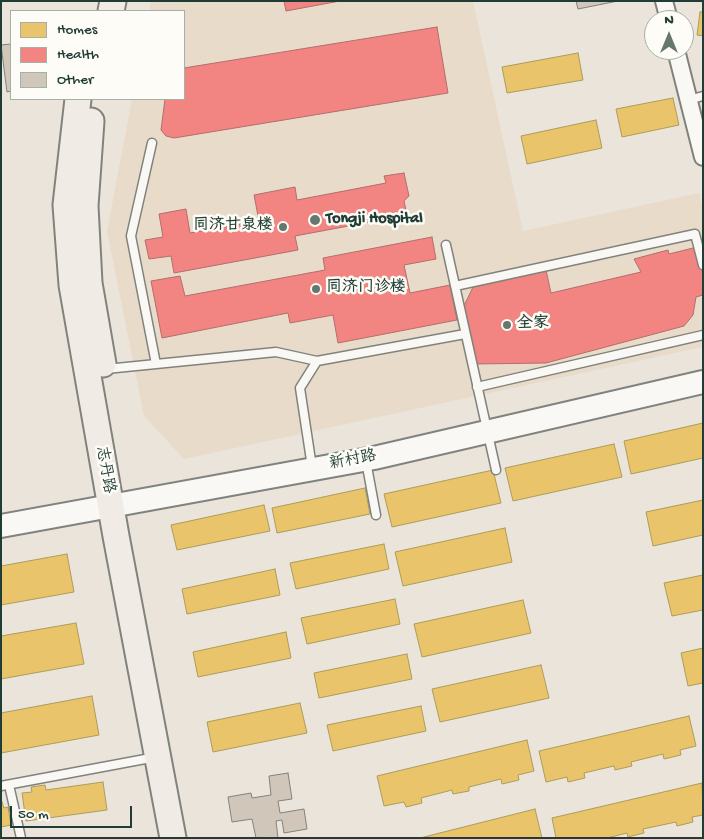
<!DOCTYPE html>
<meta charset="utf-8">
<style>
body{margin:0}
#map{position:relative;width:704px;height:839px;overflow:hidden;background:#ebe4db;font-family:"Gochi Hand",sans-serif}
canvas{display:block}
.frame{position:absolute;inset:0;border:2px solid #1f3d34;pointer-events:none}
.legend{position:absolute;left:10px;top:10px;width:175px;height:90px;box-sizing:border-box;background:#fdfcf7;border:1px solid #a4b0a9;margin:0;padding:6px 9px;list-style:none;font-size:15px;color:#1f3d34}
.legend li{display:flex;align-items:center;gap:10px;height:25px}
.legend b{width:25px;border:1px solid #a4b0a9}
.north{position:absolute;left:644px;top:10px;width:50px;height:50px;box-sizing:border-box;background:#fdfcf7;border:1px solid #a4b0a9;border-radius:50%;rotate:0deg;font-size:14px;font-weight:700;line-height:20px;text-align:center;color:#1f3d34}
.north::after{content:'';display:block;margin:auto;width:18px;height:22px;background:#66776e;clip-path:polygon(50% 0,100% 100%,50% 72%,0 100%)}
.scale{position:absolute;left:10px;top:806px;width:122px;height:22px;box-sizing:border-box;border:2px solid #1f3d34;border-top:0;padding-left:6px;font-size:15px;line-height:18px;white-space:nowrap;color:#1f3d34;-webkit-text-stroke:4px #fdfcf7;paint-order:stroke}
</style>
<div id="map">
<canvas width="704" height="839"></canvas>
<div class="frame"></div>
<ul class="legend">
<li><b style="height:14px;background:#e9c46a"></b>Homes</li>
<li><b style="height:14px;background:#f28482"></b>Health</li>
<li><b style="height:14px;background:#d1c6ba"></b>Other</li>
</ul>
<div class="north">N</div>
<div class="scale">50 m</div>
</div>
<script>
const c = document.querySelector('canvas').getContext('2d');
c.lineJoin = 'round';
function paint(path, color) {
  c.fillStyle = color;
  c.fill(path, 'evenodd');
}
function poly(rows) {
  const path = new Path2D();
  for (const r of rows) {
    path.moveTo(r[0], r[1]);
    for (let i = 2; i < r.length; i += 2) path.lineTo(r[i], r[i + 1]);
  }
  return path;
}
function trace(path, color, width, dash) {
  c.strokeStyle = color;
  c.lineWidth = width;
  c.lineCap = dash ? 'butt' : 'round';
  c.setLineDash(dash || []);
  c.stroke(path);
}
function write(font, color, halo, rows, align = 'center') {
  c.font = font + ' "Gochi Hand","LXGW WenKai TC",sans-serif';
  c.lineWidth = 5;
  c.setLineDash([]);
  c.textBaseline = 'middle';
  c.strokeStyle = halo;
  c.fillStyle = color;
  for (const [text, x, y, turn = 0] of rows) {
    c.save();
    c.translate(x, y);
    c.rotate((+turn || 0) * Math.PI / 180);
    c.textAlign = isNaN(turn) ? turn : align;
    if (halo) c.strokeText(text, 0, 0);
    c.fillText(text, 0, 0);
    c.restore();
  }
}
paint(poly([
 [151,1,473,1,523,231,699,193,703,210,703,347,184,459,144,416,107,231,132,99,184,99,184,11,149,11]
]), '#e9dbca');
const homes = poly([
 [700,12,703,12,703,36,697,35,700,12],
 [578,53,583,80,507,93,502,67,578,53],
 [673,98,679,125,622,137,616,109,673,98],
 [596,120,602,148,527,164,521,136,596,120],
 [703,423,703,458,631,474,624,441,703,423],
 [614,444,622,477,513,501,505,468,614,444],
 [493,470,501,503,392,527,384,494,493,470],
 [365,488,370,514,277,533,272,508,365,488],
 [703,500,703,535,653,546,646,512,703,500],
 [264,505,270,531,177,550,171,525,264,505],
 [505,528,512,562,403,586,395,552,505,528],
 [384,544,389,569,296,589,290,563,384,544],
 [67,554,74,592,1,605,1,566,67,554],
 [275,569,280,595,187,614,182,589,275,569],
 [703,575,703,610,672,616,664,583,703,575],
 [395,599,400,624,307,644,301,618,395,599],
 [523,600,531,633,422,657,414,624,523,600],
 [76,623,84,664,1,679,1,636,76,623],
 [286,632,291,658,198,677,193,652,286,632],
 [703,648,703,683,688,686,681,653,703,648],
 [407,654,412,679,319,698,314,673,407,654],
 [541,665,549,698,440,722,432,689,541,665],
 [92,696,99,735,1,753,1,713,92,696],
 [300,703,307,733,213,752,207,722,300,703],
 [421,706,426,731,333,751,327,725,421,706],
 [689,716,696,746,680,750,681,755,664,759,663,754,631,762,632,766,615,770,614,766,584,773,585,778,568,782,567,777,546,782,539,751,689,716],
 [527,740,534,771,518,775,519,780,502,784,501,779,469,787,469,791,453,794,452,790,421,798,422,803,406,807,404,802,384,806,377,776,527,740],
 [103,782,107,810,26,821,22,793,32,792,31,787,45,785,46,790,103,782],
 [702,783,703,815,692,817,693,822,677,826,676,822,643,829,644,833,628,837,627,833,607,838,556,838,552,818,702,783],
 [1,799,4,808,8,807,11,825,1,827,1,799],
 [535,809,542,838,420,838,535,809]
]);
paint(homes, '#e9c46a');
trace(homes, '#ac9c5a', 1);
const health = poly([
 [284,1,340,1,286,11,284,1],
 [437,27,448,93,174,138,166,136,161,130,165,99,184,99,184,68,437,27],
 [404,173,409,196,404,201,407,215,295,236,298,250,174,273,171,256,149,259,145,240,163,237,159,214,186,209,190,233,259,221,254,195,295,187,297,200,386,183,384,176,404,173],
 [432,237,436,259,404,265,410,293,450,285,457,320,338,343,333,315,290,323,288,313,162,338,151,281,180,276,185,296,325,270,323,258,432,237],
 [697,247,703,272,703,295,696,297,693,315,684,326,546,363,475,364,462,310,473,287,546,270,551,293,641,272,634,259,668,250,669,254,697,247]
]);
paint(health, '#f28482');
trace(health, '#b36f6b', 1);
const building = poly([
 [576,1,618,1,578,9,576,1],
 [11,44,11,91,7,92,1,45,11,44],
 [288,773,292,799,278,801,280,813,304,809,307,829,284,833,282,820,276,821,278,838,256,838,252,819,232,822,228,797,251,793,252,798,271,795,269,776,288,773]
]);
paint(building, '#d1c6ba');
trace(building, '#80837d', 1);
const service = poly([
 [688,100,703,96],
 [152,143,131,236,156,364],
 [446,245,496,470],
 [455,286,695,234,703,265],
 [106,369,276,352,317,361],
 [477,387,703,335],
 [366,461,376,515],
 [312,467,300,388,317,361,465,334],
 [9,785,21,838],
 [1,786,156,757]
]);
const minor = poly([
 [664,1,669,20],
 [676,50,703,157]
]);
const secondary = poly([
 [1,526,374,458,703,382]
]);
const primary = poly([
 [111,11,113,1],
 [78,99,66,205,72,285,116,536,173,838],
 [91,121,85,206,89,283,103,364]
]);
trace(service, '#80837d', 11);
trace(minor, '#80837d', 20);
trace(secondary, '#80837d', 26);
trace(primary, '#80837d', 29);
trace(service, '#f9f8f4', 8);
trace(minor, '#f9f8f4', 16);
trace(secondary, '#f9f8f4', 22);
trace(primary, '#f0ebe4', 25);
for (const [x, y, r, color] of [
 [315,220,6,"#66776e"],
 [283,227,5,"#66776e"],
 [316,289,5,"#66776e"],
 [507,325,5,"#66776e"]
]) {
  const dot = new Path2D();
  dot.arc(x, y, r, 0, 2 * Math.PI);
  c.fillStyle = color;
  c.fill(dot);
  trace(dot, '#fdfcf7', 2);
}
write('bold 16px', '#1f3d34', '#fdfcf7', [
 ["Tongji Hospital",326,220],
 ["同济甘泉楼",273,227,"right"],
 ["同济门诊楼",326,289],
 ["全家",517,325]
], 'left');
write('16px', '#1f3d34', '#fdfcf7', [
 ["新村路",353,461,-11],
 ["志丹路",104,470,80]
]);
</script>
